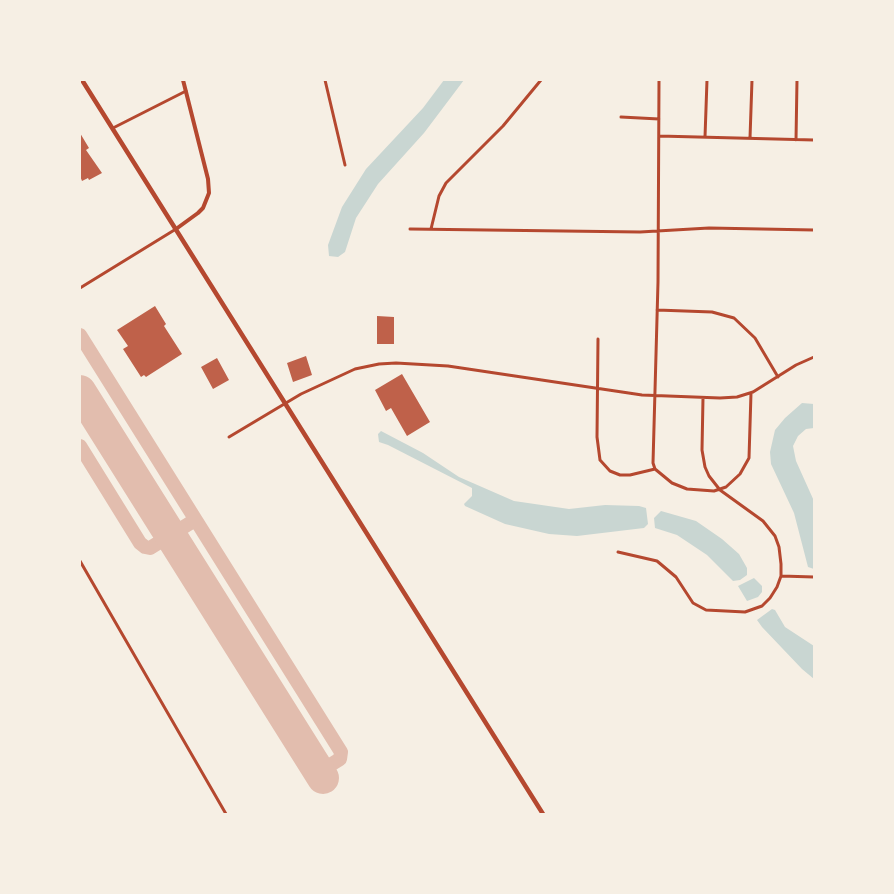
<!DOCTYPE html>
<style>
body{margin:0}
#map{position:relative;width:894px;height:894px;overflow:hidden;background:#f6efe4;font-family:"Times New Roman",serif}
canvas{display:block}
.frame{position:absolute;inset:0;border:81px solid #f6efe4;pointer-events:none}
</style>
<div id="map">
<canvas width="894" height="894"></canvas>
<div class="frame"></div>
</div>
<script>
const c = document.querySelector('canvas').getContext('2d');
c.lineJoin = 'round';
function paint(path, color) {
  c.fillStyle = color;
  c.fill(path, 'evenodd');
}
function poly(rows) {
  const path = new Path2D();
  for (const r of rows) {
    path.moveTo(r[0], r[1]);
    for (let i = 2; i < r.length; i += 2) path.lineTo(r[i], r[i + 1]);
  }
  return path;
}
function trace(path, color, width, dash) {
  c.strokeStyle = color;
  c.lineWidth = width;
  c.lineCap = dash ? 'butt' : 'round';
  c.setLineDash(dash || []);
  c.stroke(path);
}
paint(poly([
 [444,80,464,80,424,133,378,184,356,218,345,252,338,257,329,256,328,245,342,207,366,169,423,108],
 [802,403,814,404,814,428,806,429,798,436,793,446,796,461,814,501,814,569,808,567,794,513,771,464,770,452,775,430,785,418],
 [381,431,423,453,459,477,514,501,569,509,605,505,639,506,646,508,648,524,644,528,577,536,549,534,505,524,465,506,464,504,472,496,472,488,388,445,379,442,378,434],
 [661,511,696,521,722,539,739,554,747,568,747,575,740,580,733,581,707,555,677,535,655,528,654,518],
 [754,578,762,586,762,592,758,597,747,601,738,586],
 [772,609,775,610,785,627,814,646,814,679,802,669,762,627,757,620]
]), '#c9d6d2');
trace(poly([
 [80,335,341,752,340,759,319,772],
 [80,446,140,543,145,547,150,548,195,520]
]), '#e2bdae', 14);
trace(poly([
 [80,391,323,778]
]), '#e2bdae', 32);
paint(poly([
 [80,133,89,148,86,150,102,173,89,180,88,178,82,181,80,176],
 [155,306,166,324,164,326,182,354,146,377,144,375,141,377,123,349,128,346,117,330],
 [377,316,394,317,394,344,377,344],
 [306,356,312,375,293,382,287,363],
 [217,358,229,380,213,389,201,367],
 [402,374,430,422,407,436,391,408,386,411,375,390]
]), '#bf614a');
trace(poly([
 [325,80,345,165],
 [621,117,659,119],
 [113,128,186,91],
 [659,136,814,140],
 [705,137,707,80],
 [750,138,752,80],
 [796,140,797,80],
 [410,229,640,232,709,228,814,230],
 [431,229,439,196,446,183,503,126,541,80],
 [80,288,176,229],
 [657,310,712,312,734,318,755,338,778,377],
 [598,339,597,437,600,460,610,471,620,475,630,475,655,469],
 [229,437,301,394,355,369,379,364,396,363,448,366,642,395,720,398,737,397,753,392,796,365,814,357],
 [655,469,653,463,658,282,659,80],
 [655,469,672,483,687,489,714,491,726,487,740,474,749,458,751,393],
 [618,552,657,561,676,577,693,603,706,610,745,612,762,606,770,598,777,587,781,576,781,564,779,547,775,536,763,521,720,490,709,476,705,467,702,450,703,398],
 [80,561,226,814],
 [781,576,814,577]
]), '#b5482f', 3);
trace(poly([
 [176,229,198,213,203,208,209,193,208,179,183,80]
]), '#b5482f', 4);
trace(poly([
 [82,80,543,814]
]), '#b5482f', 4.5);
</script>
